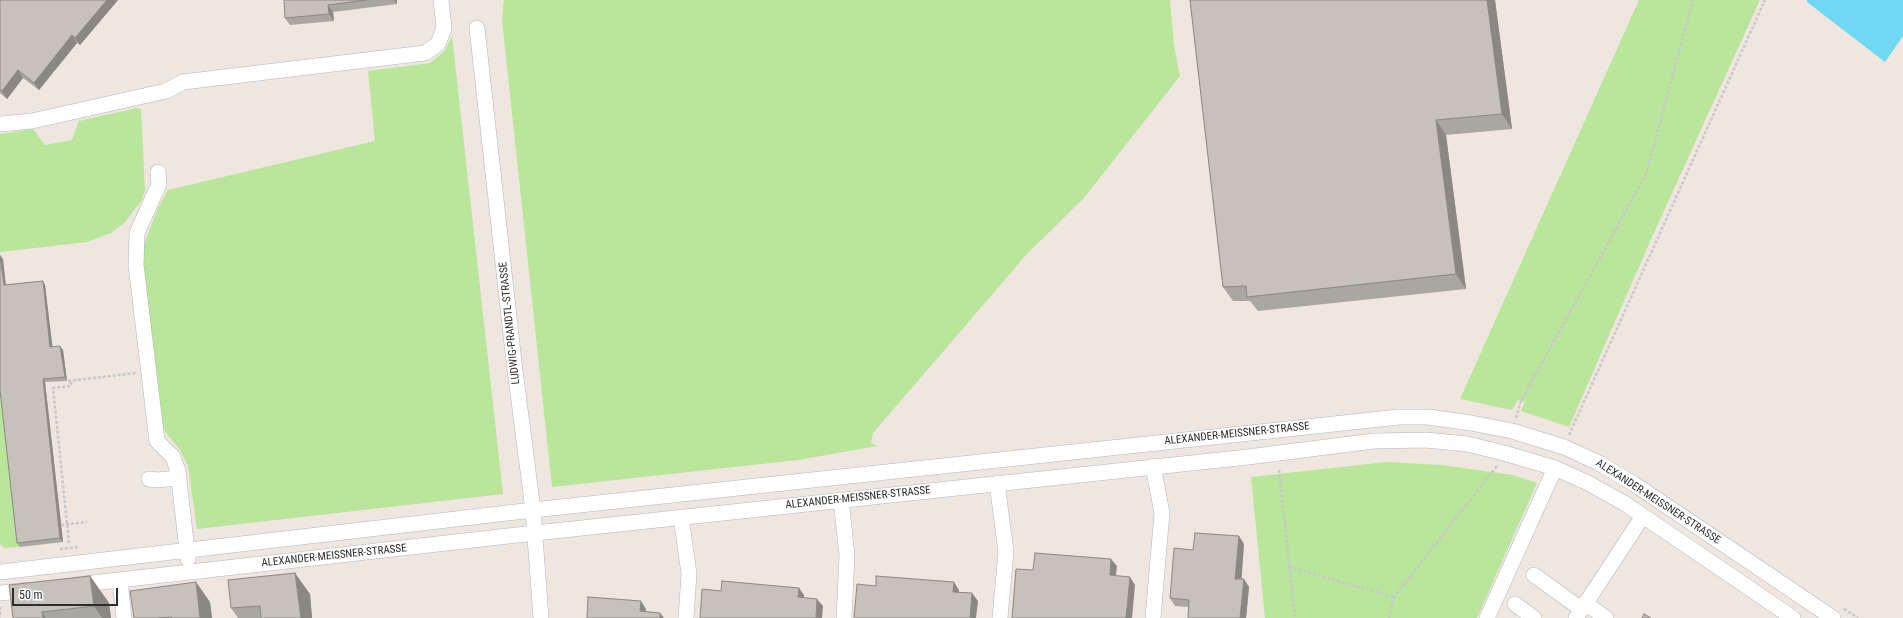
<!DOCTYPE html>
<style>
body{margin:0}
#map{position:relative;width:1903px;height:618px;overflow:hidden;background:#eee6df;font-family:"Roboto Condensed",sans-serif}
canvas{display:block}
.scale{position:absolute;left:12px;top:588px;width:106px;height:18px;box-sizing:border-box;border:2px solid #2c2c2c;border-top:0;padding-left:5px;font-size:12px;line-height:14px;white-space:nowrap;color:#2c2c2c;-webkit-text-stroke:3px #fff;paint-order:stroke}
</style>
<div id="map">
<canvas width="1903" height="618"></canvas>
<div class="scale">50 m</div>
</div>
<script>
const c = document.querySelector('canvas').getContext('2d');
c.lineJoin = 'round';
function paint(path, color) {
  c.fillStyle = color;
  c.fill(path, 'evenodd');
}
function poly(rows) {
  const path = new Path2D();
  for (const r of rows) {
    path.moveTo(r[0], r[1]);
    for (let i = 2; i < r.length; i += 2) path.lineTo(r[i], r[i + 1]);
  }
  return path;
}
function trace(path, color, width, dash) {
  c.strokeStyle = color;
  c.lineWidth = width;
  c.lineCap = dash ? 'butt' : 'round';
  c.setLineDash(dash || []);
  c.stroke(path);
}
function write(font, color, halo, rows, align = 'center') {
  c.font = font + ' "Roboto Condensed",sans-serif';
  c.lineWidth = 3;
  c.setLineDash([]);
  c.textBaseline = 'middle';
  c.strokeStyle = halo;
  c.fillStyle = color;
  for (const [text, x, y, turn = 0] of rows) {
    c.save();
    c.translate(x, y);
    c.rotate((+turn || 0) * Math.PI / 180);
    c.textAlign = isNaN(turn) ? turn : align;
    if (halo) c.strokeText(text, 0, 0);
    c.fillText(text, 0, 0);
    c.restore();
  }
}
paint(poly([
 [504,0,1170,0,1174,46,1180,76,1083,199,1027,254,873,433,871,443,877,446,798,460,552,487,502,20],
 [1639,0,1760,0,1652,237,1569,427,1521,411,1525,402,1518,400,1512,410,1460,399],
 [452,36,503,494,197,529,188,466,180,450,164,430,161,418,143,261,143,247,158,208,168,190,375,141,368,71,430,63,445,51],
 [137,108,141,109,145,190,142,200,125,222,111,233,87,242,0,252,0,134,33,129,45,145,72,140,79,121],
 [0,369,20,547,5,548,0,544],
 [1387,462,1441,465,1513,475,1537,483,1477,618,1265,618,1251,477]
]), '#b9e69a');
paint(poly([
 [1807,0,1903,0,1903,36,1885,62,1807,2]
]), '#70d8f2');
const minor = poly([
 [477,28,514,362,533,510,541,618],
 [0,124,32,121,166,91,183,82,425,53,438,44,444,28,441,0],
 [158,172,159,184,137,233,136,265,157,441,173,457,178,471,188,559],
 [1153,466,1162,513,1153,618],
 [149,479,157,480,179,478],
 [997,483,1006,552,1000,618],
 [841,500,847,555,844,618],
 [681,517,689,574,686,618],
 [0,572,533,510,1399,417,1428,417,1471,423,1512,431,1564,447,1599,463,1634,484,1833,618],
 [1534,575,1581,609],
 [120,580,124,618],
 [75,585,535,533,1248,457,1374,441,1426,440,1467,444,1504,453,1555,468,1588,483,1624,503,1793,618],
 [0,593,29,590],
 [1585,603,1606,618],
 [1515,604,1534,618],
 [1487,618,1555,468],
 [1576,618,1643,516]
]);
trace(minor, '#b2b6c0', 16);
trace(poly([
 [68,381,136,373],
 [1516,418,1521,401,1646,174,1693,0],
 [1569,435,1765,0],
 [1279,470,1295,618],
 [61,525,87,522],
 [69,543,53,388,71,386,71,381],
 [60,549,79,547],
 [1289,567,1394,597],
 [0,607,0,618],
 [1844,609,1858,618],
 [1389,618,1394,597,1497,466]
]), '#c8c8c8', 2.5, [3, 2]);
trace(minor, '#fff', 15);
paint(poly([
 [0,0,118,0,80,45,77,43,39,90,23,78,7,99,0,93],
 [284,0,397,0,397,4,333,12,334,21,290,25,285,18],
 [1190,0,1495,0,1512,129,1446,135,1466,289,1258,311,1250,301,1233,301,1223,287],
 [3,259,6,285,43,281,45,285,52,347,63,350,67,381,45,382,63,542,20,547,17,543],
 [1244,544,1241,579,1249,587,1246,618,1188,618,1188,607,1175,606,1170,598,1193,550],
 [90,576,109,603,111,618,13,618],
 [310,594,312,618,238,618,231,608],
 [210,602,212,618,134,618]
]), '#aaa6a0');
paint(poly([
 [107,0,118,0,80,45,75,38],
 [394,0,397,0,397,4],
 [1487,0,1495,0,1512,129,1502,114],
 [328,5,333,12,334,21,329,14],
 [72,35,77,43,39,90,34,83],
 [18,70,23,78,7,99,2,91],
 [1436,120,1446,135,1466,289,1456,274],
 [0,255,3,259,6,289,4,285],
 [43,281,45,285,53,351,50,347],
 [60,346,63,350,67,381,65,377],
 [43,379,45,382,63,542,60,538],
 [1239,536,1244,544,1241,586,1235,579],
 [1111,559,1117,566,1115,583,1110,575],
 [295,573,310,594,312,618,301,618],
 [90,576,109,603,111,618,102,618,94,606],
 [1130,577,1135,585,1132,618,1126,618],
 [1244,579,1249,587,1246,618,1240,618],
 [196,582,210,602,212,618,200,618],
 [954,582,959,590,958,599,953,592],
 [799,588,804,595,803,605,798,597],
 [972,593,978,601,976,618,970,618],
 [817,599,823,606,822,618,816,618],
 [641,601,646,609,645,618,640,611],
 [42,612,46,618,43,618],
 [660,613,664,618,660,618]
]), '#8b8782');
const building = poly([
 [0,0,107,0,75,38,72,35,34,83,18,70,2,91,0,90,0,0],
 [284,0,367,0,328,5,329,14,285,18,284,0],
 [1190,0,1487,0,1502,114,1436,120,1456,274,1247,297,1246,286,1223,287,1190,0],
 [0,256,4,285,43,281,50,347,60,346,65,377,43,379,60,538,17,543,0,390,0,256],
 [1195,533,1239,536,1235,579,1244,579,1240,618,1188,618,1189,600,1170,598,1174,548,1193,550,1195,533],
 [1035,553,1111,559,1110,575,1130,577,1126,618,1012,618,1016,569,1033,570,1035,553],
 [295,573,301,618,261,618,260,606,231,608,228,580,295,573],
 [90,576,94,606,42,612,43,618,13,618,9,585,90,576],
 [876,576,954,582,953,592,972,593,970,618,854,618,857,584,876,586,876,576],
 [722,581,799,588,798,597,817,599,816,618,700,618,702,589,721,591,722,581],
 [196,582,200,618,172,618,171,617,157,618,134,618,130,591,196,582],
 [588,597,641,601,640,611,660,613,660,618,587,618,588,597],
 [1644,614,1651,618,1642,618,1644,614]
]);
paint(building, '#c6c1ba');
trace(building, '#8b8782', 1);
write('11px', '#2c2c2c', '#fff', [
 ["LUDWIG-PRANDTL-STRASSE",510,323,-96],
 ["ALEXANDER-MEISSNER-STRASSE",1237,434,-6],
 ["ALEXANDER-MEISSNER-STRASSE",858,498,-6],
 ["ALEXANDER-MEISSNER-STRASSE",1658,502,33],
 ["ALEXANDER-MEISSNER-STRASSE",334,556,-6]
]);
</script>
